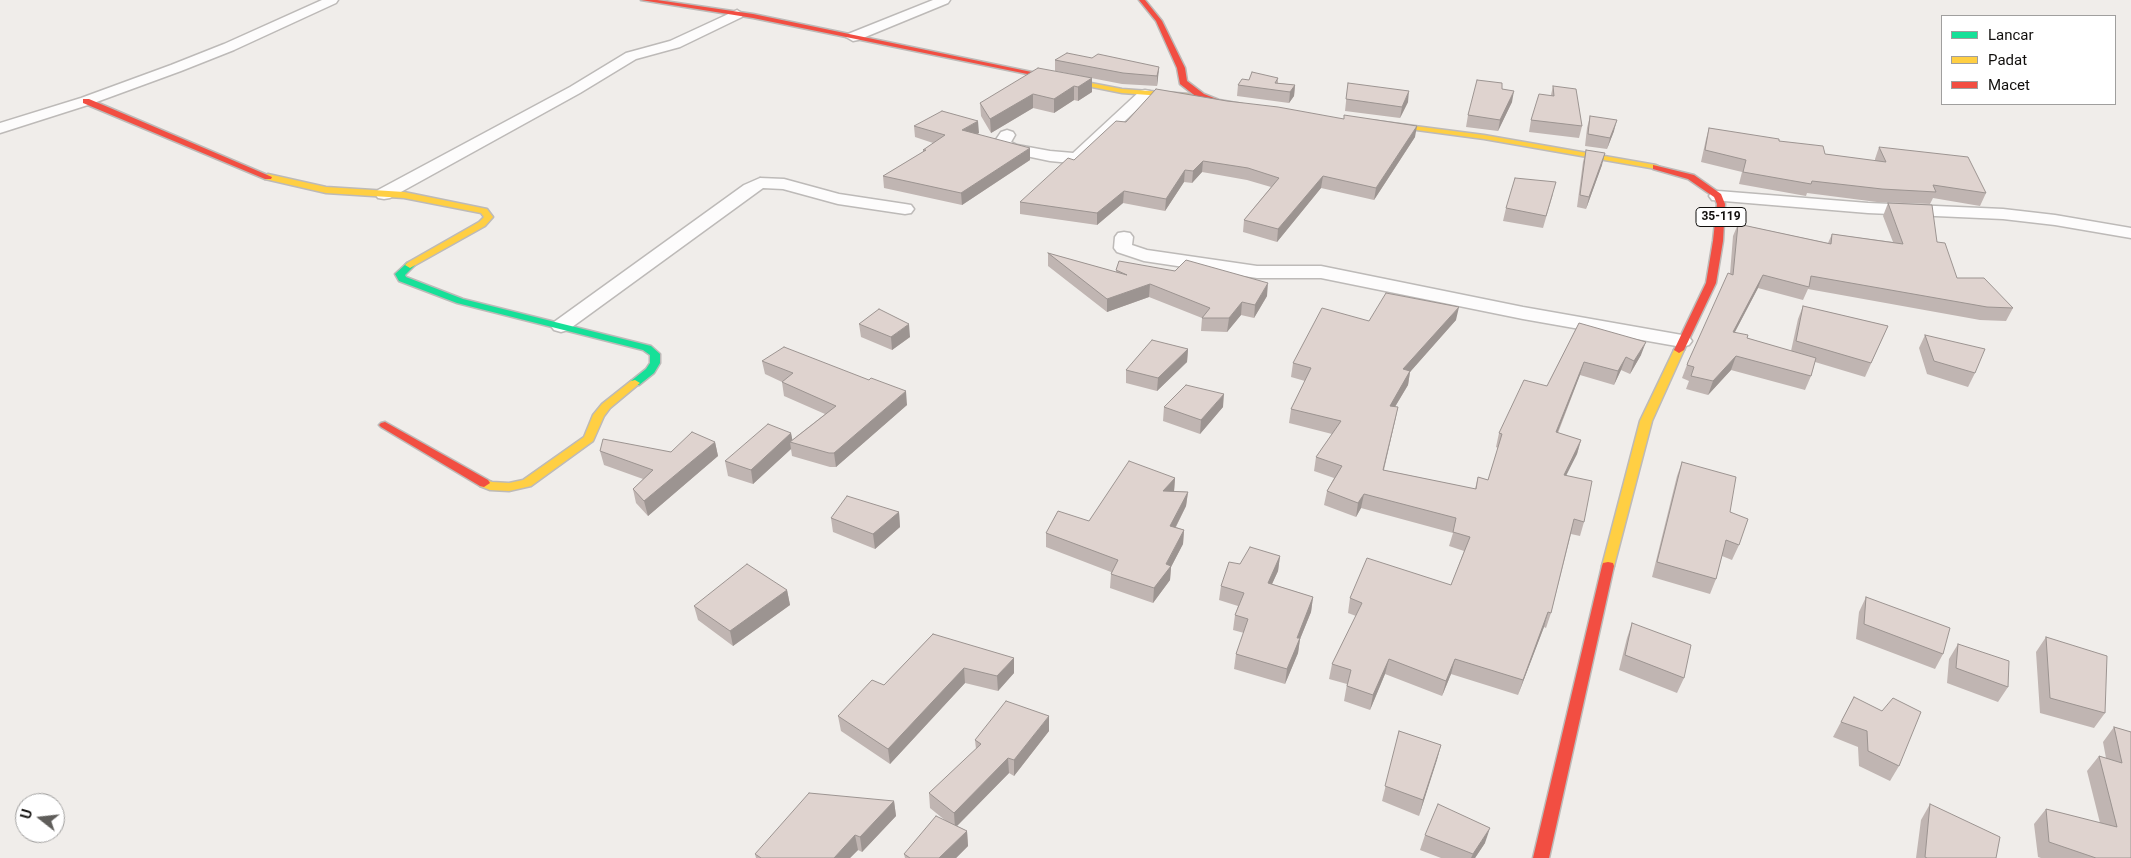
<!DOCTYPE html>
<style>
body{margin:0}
#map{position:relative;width:2131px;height:858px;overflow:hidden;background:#f0edea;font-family:Roboto,sans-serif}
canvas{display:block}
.legend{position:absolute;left:1941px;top:15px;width:175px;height:90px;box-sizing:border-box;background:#fff;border:1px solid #a09f9e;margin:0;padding:6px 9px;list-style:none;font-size:15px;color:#110f0d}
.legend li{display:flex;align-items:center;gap:10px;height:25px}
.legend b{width:25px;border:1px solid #a09f9e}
.north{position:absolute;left:15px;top:793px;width:50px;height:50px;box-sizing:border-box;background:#fff;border:1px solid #a09f9e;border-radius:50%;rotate:286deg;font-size:14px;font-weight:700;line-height:20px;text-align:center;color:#110f0d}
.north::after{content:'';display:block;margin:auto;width:18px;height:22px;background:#5f5d5a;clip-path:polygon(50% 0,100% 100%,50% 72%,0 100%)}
</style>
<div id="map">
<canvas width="2131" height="858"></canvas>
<ul class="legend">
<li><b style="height:6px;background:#16e098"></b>Lancar</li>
<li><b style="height:6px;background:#ffcf43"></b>Padat</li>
<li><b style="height:6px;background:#f24e42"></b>Macet</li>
</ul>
<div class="north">U</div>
</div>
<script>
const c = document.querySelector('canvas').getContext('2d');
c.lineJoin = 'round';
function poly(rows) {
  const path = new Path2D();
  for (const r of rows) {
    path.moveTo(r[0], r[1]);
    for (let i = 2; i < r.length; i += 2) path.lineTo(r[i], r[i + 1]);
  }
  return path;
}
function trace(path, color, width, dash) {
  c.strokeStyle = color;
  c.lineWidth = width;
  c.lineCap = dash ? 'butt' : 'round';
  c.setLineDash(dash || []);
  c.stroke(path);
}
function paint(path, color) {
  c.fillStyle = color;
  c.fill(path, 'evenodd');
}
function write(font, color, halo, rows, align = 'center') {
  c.font = font + ' Roboto,sans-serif';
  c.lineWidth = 4.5;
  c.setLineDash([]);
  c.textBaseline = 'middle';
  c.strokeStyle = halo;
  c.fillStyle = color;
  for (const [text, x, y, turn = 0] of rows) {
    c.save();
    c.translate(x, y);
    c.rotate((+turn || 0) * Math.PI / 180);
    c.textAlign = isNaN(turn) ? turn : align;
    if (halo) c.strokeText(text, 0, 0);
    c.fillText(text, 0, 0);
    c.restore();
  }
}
const street = poly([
 [322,0,338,0,336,3,234,50,181,71,91,104,0,133,0,123,81,98,171,65,224,44,322,0],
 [933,0,950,0,948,3,858,40,853,41,846,37,848,34,933,0],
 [737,10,743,14,742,17,680,47,636,59,580,93,390,198,384,199,378,198,375,194,378,190,570,87,626,53,670,41,737,10],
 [1145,90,1150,91,1152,94,1150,97,1084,160,1071,163,1050,161,1007,152,998,148,996,145,995,141,1001,132,1007,130,1013,132,1015,135,1011,142,1017,145,1050,151,1073,153,1140,91,1145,90],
 [760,178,784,179,839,194,905,204,911,205,914,209,911,213,905,214,838,204,783,189,763,188,568,330,561,332,554,330,551,326,554,322,744,185,760,178],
 [1718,191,1868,203,2003,209,2055,215,2131,228,2131,238,2055,225,2003,219,1868,213,1712,200,1709,196,1712,192,1718,191],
 [1124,232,1130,233,1133,237,1132,245,1147,250,1257,266,1321,266,1523,307,1682,335,1689,337,1692,341,1689,345,1682,347,1523,319,1321,278,1257,278,1144,261,1117,252,1114,248,1115,237,1118,233,1124,232]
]);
const fast = poly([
 [410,262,415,265,405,275,406,277,463,299,651,346,660,354,660,363,654,373,639,385,631,385,630,383,631,381,646,369,650,363,650,355,643,350,457,303,399,281,395,274,407,263,410,262]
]);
const slow = poly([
 [1039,73,1122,89,1189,94,1193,96,1189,98,1122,93,1042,77,1038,75,1039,73],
 [1376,121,1484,135,1656,165,1660,167,1656,169,1484,139,1379,125,1375,123,1376,121],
 [268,174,326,187,404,192,487,209,493,217,485,226,410,268,405,265,407,263,479,222,484,217,481,213,404,198,326,193,265,179,264,177,268,174],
 [1679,347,1684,350,1652,421,1614,566,1613,569,1603,569,1602,566,1640,421,1674,350,1679,347],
 [635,380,640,383,610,408,604,416,593,441,531,486,509,491,490,490,480,486,478,483,484,479,492,482,509,483,523,480,584,437,593,415,602,404,631,381,635,380]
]);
const jam = poly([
 [641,0,657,0,753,14,1046,75,1042,77,753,18,641,0],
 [1139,0,1145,0,1162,21,1185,68,1187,81,1204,94,1219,100,1242,104,1242,108,1217,104,1198,98,1180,84,1177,68,1156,21,1139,0],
 [83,99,89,99,272,177,271,179,265,179,83,103,83,99],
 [1653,165,1694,175,1721,194,1725,204,1723,241,1716,283,1684,350,1679,353,1674,350,1706,283,1713,241,1717,204,1714,197,1688,179,1653,169,1653,165],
 [385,422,488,480,490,483,484,487,480,486,381,427,379,425,381,423,385,422],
 [1608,562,1613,563,1614,566,1549,858,1533,858,1602,566,1603,563,1608,562]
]);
trace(street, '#bdbab8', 3);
trace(fast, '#bdbab8', 3);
trace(slow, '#bdbab8', 3);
trace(jam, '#bdbab8', 3);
paint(street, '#fdfcfc');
paint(fast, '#16e098');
paint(slow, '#ffcf43');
paint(jam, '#f24e42');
paint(poly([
 [1092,58,1159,67,1157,86,1122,84,1055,71,1055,60],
 [1092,78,1092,92,1078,101,1074,100,1054,113,1033,108,991,133,981,116,980,103],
 [1278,78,1278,83,1295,85,1294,96,1289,103,1237,96,1238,85,1249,80],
 [1348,83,1408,102,1400,118,1345,111],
 [1553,86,1582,126,1579,138,1529,132,1531,120,1551,95],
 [1502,89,1512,102,1498,131,1466,127,1468,115],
 [1590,116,1614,131,1607,149,1585,146,1587,128],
 [1126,122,1415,137,1374,200,1321,188,1277,242,1243,232,1244,220,1271,187,1247,180,1202,172,1192,183,1184,182,1165,211,1123,203,1097,225,1020,214,1020,202,1074,160],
 [914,126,979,133,976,134,1030,160,962,205,884,188,883,176,923,152,923,150,933,143,915,137],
 [1709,128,1779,141,1825,154,1875,161,1875,159,1879,147,1986,193,1980,206,1933,198,1930,204,1877,202,1807,193,1806,196,1739,184,1742,172,1701,162,1706,139],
 [1586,150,1602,165,1586,209,1577,207,1583,162],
 [1553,194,1543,228,1503,221,1506,208],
 [1888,203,1937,242,1957,278,2013,308,2006,321,1980,320,1808,289,1803,300,1758,288,1735,332,1747,338,1791,351,1798,319,1803,306,1888,326,1865,377,1815,362,1811,376,1805,390,1731,370,1708,395,1686,389,1689,381,1682,378,1688,362,1730,274,1733,236,1738,224,1828,243,1832,234,1893,242,1883,216],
 [1048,253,1116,272,1116,270,1267,296,1254,318,1241,315,1227,332,1201,331,1202,318,1149,297,1107,312,1048,266],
 [1456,320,1410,372,1408,385,1395,407,1398,407,1384,470,1475,489,1478,477,1488,480,1498,448,1496,447,1499,433,1547,386,1579,323,1641,355,1630,374,1621,370,1614,385,1580,375,1558,433,1581,440,1577,454,1566,476,1584,522,1580,536,1571,534,1551,613,1546,628,1544,627,1518,695,1451,674,1442,696,1385,674,1370,710,1344,701,1347,684,1329,679,1332,664,1356,616,1348,613,1350,598,1451,585,1464,551,1449,546,1453,533,1361,508,1356,517,1324,505,1327,491,1334,478,1314,471,1316,457,1332,434,1289,423,1291,409,1305,381,1291,377,1293,363,1369,321],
 [859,324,910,337,892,350,861,337],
 [1925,335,1975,373,1968,387,1927,374,1919,348],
 [1188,349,1187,362,1157,391,1126,383,1126,370],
 [762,361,907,405,836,467,830,467,792,456,791,449,753,484,728,476,725,461,791,433,792,440,825,414,784,396,782,382,765,374],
 [1164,407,1223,407,1200,434,1163,421],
 [715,442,718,456,648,516,636,503,633,489,643,479,604,465,600,451,671,452],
 [1682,462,1730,512,1739,545,1732,560,1722,556,1716,579,1710,594,1652,577,1677,476],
 [1175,478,1174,491,1188,492,1186,506,1176,527,1184,530,1183,544,1171,567,1170,580,1153,603,1110,588,1111,574,1111,572,1046,547,1046,533,1089,521],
 [899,512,900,527,875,549,833,532,831,518],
 [1280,556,1278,571,1272,584,1313,597,1311,612,1300,639,1298,653,1285,684,1234,669,1236,654,1244,633,1233,630,1235,615,1238,606,1219,600,1221,586,1240,564],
 [787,590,790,605,733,646,698,620,694,606],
 [1866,597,1943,654,1935,669,1856,639,1859,612],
 [1632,623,1684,678,1677,693,1619,670,1627,638],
 [933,634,1014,673,998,691,965,683,890,764,841,731,838,716,884,685],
 [2046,637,2105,713,2094,728,2040,713,2036,652],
 [1958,644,2008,687,1998,702,1947,683,1949,659],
 [1854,697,1899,766,1890,781,1859,766,1858,747,1833,737],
 [2114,727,2131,732,2131,858,2041,858,2038,857,2034,824,2046,809,2100,823,2087,771,2099,756,2106,758,2103,742],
 [1049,731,1014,776,1009,773,957,826,967,831,968,846,956,858,905,858,904,854,946,821,930,808,929,793,976,749,975,740],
 [1399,731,1441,745,1419,816,1382,801],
 [894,801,896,816,862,852,858,850,850,858,756,858,755,854],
 [1930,804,1996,858,1916,858,1921,820],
 [1425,835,1485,843,1475,858,1441,858,1420,850]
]), '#c0b5b2');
paint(poly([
 [1159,67,1158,78,1157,86,1157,76],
 [1092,78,1092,92,1078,101,1078,87],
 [1295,85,1294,96,1289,103,1290,92],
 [1074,86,1074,100,1054,113,1054,99],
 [1409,91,1408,102,1400,118,1402,107],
 [1514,91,1512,102,1498,131,1500,120],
 [1033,94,1033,108,991,133,990,119],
 [1617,120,1614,131,1607,149,1610,138],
 [978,121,979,133,963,142,962,130],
 [1417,126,1415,137,1374,200,1376,188],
 [1030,148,1030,160,962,205,961,193],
 [1605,153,1602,165,1586,209,1589,197],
 [1203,161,1202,172,1192,183,1193,171],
 [1185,170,1184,182,1165,211,1166,199],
 [1323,176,1321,188,1277,242,1278,229],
 [1124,191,1123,203,1097,225,1097,213],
 [1763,275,1758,288,1728,345,1733,332],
 [1268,283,1267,296,1254,318,1255,305],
 [1150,284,1149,297,1107,312,1107,299],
 [1242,302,1241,315,1227,332,1229,318],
 [1459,307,1456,320,1410,372,1408,385,1387,420,1390,406,1403,369],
 [909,324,910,337,892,350,891,337],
 [1646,342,1641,355,1630,374,1634,361],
 [1188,349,1187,362,1157,391,1158,378],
 [1736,356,1731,370,1708,395,1713,381],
 [1626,357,1621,370,1614,385,1618,371],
 [1584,362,1580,375,1552,446,1556,432],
 [906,391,907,405,836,467,834,453],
 [1224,394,1223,407,1200,434,1201,420],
 [1398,407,1395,421,1380,484,1383,470],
 [791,433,793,443,790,442,791,449,753,484,751,470],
 [1581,440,1577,454,1559,489,1564,475],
 [715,442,718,456,648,516,644,501],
 [1175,478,1174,492,1163,491],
 [1188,492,1186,506,1169,540,1170,526],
 [1364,494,1361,508,1356,517,1358,503],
 [899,512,900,527,875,549,873,534],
 [1184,530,1183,544,1171,567,1170,580,1153,603,1154,588],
 [1280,556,1278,571,1266,597,1268,583],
 [787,590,790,605,733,646,730,631],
 [1313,597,1311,612,1300,639,1298,653,1285,684,1287,669,1297,638],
 [1548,612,1544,627,1518,695,1523,680],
 [1014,658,1014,673,998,691,997,676],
 [1389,659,1385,674,1370,710,1373,695],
 [1455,659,1451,674,1442,696,1446,681],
 [964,668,965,683,890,764,888,749],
 [1049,716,1049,731,1014,776,1014,760],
 [1441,745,1437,760,1419,816,1423,800],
 [1008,758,1009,773,955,828,954,813],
 [894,801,896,816,862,852,860,837],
 [1490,828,1485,843,1475,858,1471,858,1473,854],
 [967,831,968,846,956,858,939,858],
 [855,835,858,850,850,858,834,858]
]), '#9c9491');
const building = poly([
 [1067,53,1092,58,1098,54,1159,67,1157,76,1123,73,1055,60,1067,53],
 [1038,68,1092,78,1078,87,1074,86,1054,99,1033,94,990,119,980,103,1038,68],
 [1252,72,1278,78,1275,83,1295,85,1290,92,1238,85,1242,79,1249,80,1252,72],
 [1477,80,1502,83,1502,89,1514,91,1500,120,1468,115,1477,80],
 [1348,83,1409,91,1402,107,1346,99,1348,83],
 [1553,86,1576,89,1582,126,1531,120,1539,94,1554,96,1553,86],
 [1156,89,1227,101,1278,107,1344,119,1344,115,1417,126,1376,188,1323,176,1278,229,1244,220,1279,178,1248,168,1203,161,1193,171,1185,170,1166,199,1124,191,1097,213,1020,202,1068,158,1074,160,1116,121,1126,122,1156,89],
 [942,111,978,121,962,130,1030,148,961,193,883,176,926,150,923,150,945,135,914,126,942,111],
 [1590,116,1617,120,1610,138,1588,134,1590,116],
 [1709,128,1779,139,1779,141,1823,146,1825,154,1886,162,1879,147,1968,157,1986,193,1933,185,1936,192,1882,189,1812,181,1811,184,1743,172,1746,160,1705,150,1709,128],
 [1586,150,1605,153,1589,197,1580,195,1586,150],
 [1515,178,1556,182,1546,216,1506,208,1515,178],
 [1888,203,1932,205,1937,242,1945,243,1957,278,1984,278,2013,308,1987,307,1811,276,1809,287,1763,275,1733,332,1748,335,1747,338,1816,358,1811,376,1736,356,1713,381,1691,376,1694,367,1687,365,1688,362,1728,273,1733,275,1738,224,1831,244,1832,234,1903,244,1888,203],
 [1048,253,1127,275,1116,270,1119,261,1175,271,1186,260,1268,283,1255,305,1242,302,1229,318,1202,318,1210,308,1150,284,1107,299,1048,253],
 [1386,293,1459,307,1403,369,1410,371,1390,406,1398,407,1383,470,1476,489,1478,477,1488,480,1502,434,1499,433,1524,380,1547,386,1579,323,1646,342,1634,361,1626,357,1618,371,1584,362,1556,432,1581,440,1564,475,1592,481,1584,522,1574,519,1551,613,1548,612,1523,680,1455,659,1446,681,1389,659,1373,695,1347,686,1351,670,1332,664,1362,603,1350,598,1367,558,1451,585,1470,537,1453,532,1456,518,1364,494,1358,503,1327,491,1342,466,1316,457,1341,421,1291,409,1311,368,1293,363,1322,308,1369,321,1386,293],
 [1803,306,1888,326,1871,363,1796,341,1803,306],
 [879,309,909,324,891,337,859,324,879,309],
 [1925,335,1985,349,1975,373,1934,361,1925,335],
 [1152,340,1188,349,1158,378,1126,370,1152,340],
 [784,347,869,380,871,378,906,391,834,453,829,453,790,442,836,406,782,382,793,373,762,361,784,347],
 [1186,385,1224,394,1201,420,1164,407,1186,385],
 [768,424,791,433,751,470,725,461,768,424],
 [692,432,715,442,644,501,633,489,653,470,600,451,603,439,671,452,692,432],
 [1129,461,1175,478,1163,491,1188,492,1170,526,1184,530,1166,564,1171,566,1154,588,1111,574,1118,560,1046,533,1058,511,1089,521,1129,461],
 [1682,462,1736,477,1730,512,1748,519,1739,545,1726,540,1716,579,1657,562,1682,462],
 [847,496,899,512,873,534,831,518,847,496],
 [1250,547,1280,556,1268,583,1313,597,1297,638,1300,638,1287,669,1236,654,1248,619,1235,615,1244,593,1221,586,1229,562,1240,564,1250,547],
 [747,564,787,590,730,631,694,606,747,564],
 [1866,597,1950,628,1943,654,1864,624,1866,597],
 [1632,623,1691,645,1684,678,1625,655,1632,623],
 [933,634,1014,658,997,676,964,668,888,749,838,716,872,680,884,685,933,634],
 [2046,637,2107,656,2105,713,2050,698,2046,637],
 [1958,644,2009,661,2008,687,1956,668,1958,644],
 [1854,697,1882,711,1893,698,1921,712,1899,766,1868,751,1867,731,1841,722,1854,697],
 [1006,701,1049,716,1014,760,1008,758,954,813,929,793,981,744,975,740,1006,701],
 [2114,727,2131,732,2131,858,2096,858,2049,842,2046,809,2117,827,2099,756,2122,763,2114,727],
 [1399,731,1441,745,1423,800,1385,786,1399,731],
 [809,793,894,801,860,837,855,835,834,858,761,858,755,854,809,793],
 [1438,804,1490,828,1473,854,1425,835,1438,804],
 [1930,804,2000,837,1996,858,1927,858,1925,857,1930,804],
 [936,816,967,831,939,858,910,858,904,854,936,816]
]);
paint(building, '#dfd3cf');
trace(building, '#9c9491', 1);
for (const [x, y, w] of [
 [1721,217,50]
]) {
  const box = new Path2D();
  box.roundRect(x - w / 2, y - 9.5, w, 19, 4);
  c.fillStyle = '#fff';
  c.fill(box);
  trace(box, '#110f0d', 1);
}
write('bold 12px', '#110f0d', null, [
 ["35-119",1721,217]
]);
</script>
